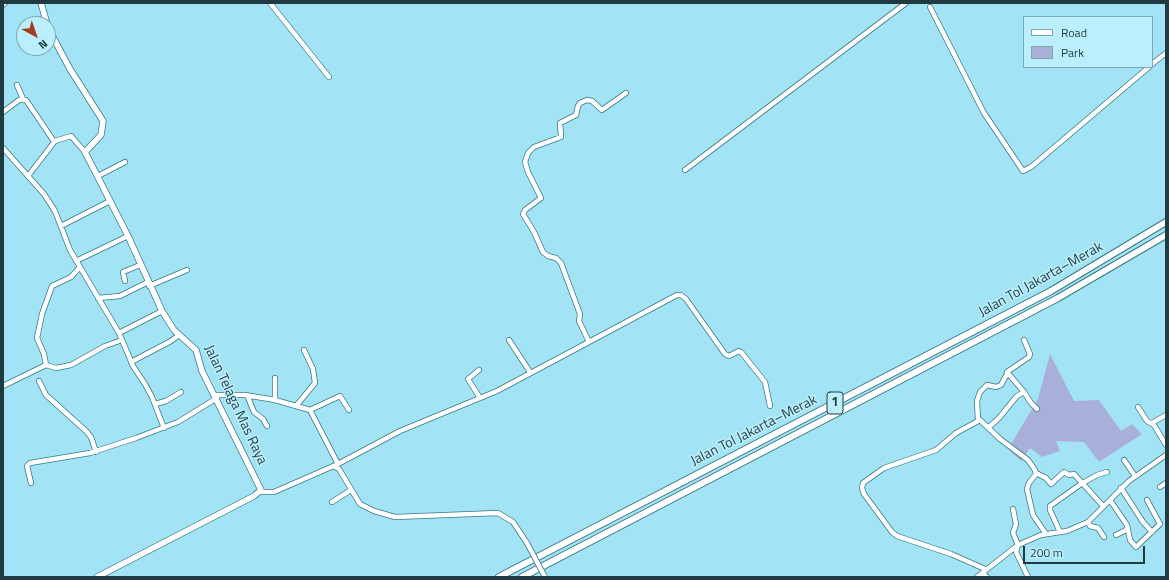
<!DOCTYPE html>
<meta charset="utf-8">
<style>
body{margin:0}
#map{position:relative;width:1169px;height:580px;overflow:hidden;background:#a2e4f6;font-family:"Titillium Web",sans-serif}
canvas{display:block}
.frame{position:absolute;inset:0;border:4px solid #1f3a41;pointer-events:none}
.legend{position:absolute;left:1023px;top:16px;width:130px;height:52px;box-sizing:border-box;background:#bbeffd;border:1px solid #7da7b2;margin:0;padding:5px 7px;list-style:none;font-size:12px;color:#1f3a41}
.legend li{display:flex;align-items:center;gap:8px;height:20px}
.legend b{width:20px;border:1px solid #7da7b2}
.north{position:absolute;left:16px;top:16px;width:40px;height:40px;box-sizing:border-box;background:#bbeffd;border:1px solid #7da7b2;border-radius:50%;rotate:140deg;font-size:11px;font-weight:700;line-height:16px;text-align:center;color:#1f3a41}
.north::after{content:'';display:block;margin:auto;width:14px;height:18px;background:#a53d1d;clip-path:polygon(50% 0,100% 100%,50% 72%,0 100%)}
.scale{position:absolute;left:1023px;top:546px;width:122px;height:18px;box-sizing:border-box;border:2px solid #1f3a41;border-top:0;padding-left:5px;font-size:12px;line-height:14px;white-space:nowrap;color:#1f3a41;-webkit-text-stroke:3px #bbeffd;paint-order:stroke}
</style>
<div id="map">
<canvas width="1169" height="580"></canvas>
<div class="frame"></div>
<ul class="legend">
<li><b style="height:5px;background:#fff"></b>Road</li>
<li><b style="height:11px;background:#a8b0da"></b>Park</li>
</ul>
<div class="north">N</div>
<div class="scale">200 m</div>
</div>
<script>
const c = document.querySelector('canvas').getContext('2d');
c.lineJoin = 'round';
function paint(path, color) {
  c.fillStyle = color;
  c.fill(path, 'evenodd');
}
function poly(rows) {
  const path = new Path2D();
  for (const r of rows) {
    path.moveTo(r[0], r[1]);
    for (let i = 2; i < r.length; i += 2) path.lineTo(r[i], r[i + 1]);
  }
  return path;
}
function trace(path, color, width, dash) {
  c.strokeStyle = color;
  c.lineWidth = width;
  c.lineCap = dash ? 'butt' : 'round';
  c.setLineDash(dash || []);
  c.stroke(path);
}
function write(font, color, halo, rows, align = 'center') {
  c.font = font + ' "Titillium Web",sans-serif';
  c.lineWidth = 3;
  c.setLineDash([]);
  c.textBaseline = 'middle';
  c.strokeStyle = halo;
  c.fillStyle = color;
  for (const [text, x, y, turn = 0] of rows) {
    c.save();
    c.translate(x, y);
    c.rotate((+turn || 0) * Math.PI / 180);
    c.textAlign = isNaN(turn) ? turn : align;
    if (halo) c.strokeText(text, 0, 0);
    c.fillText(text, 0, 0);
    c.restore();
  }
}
paint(poly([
 [1050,354,1074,401,1099,400,1121,431,1132,424,1142,434,1099,462,1084,442,1056,441,1060,451,1042,457,1030,448,1021,461,1008,449,1038,399]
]), '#a8b0da');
const minor = poly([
 [270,3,329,77],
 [3,5,5,3],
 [930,7,984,113,1023,171,1031,167,1149,67],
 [1152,64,1166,53],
 [17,85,23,99],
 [3,112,19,100,26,100,53,140,55,141,71,136,85,152],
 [3,148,44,194,55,211,70,250,119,333],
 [685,170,906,3],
 [28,176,55,141],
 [98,176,125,162],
 [61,226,110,201],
 [76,261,128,236],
 [125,281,123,272,140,265],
 [149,286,187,270],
 [98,298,120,296,148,282],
 [162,311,119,333,133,366,145,384,152,397,164,428],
 [509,340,530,372],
 [589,342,579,321,580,314,561,263,556,258,548,256,543,252,534,232,523,214,525,210,541,198,528,172,525,162,528,153,534,147,561,137,560,123,576,115,578,106,580,103,587,100,592,101,602,110,626,93],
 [131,362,171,341,179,335],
 [46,365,44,354,37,338,42,314,52,286,71,277,80,267],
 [479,370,468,379,480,398],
 [275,378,275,400],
 [39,381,46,395,86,431,91,437,96,452],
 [3,386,46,365,56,368,71,365,105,346,122,340],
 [1024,392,1031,403,1037,409],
 [215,395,245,395,275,400,310,410,338,464,274,492,261,492],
 [247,395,254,412,263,419,267,426],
 [155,404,166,401,181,392],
 [296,406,315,383,313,369,304,350],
 [1138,407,1147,421,1154,425,1166,445],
 [310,410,340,396,349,410],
 [978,420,977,401,980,392,987,385,996,387,1001,385,1007,374],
 [1152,423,1166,415],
 [989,427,999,418,1017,396,1024,392,1007,372,1029,357,1030,354,1024,340],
 [1124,460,1135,476],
 [338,464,400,431,497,391,677,295,681,295,686,299,725,354,729,356,739,351,741,352,765,382,770,406],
 [333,466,339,469,360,504,374,511,395,517,498,513,513,522,527,543],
 [1036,473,1046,478,1051,484,1064,472,1069,475,1074,474,1103,506],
 [31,483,27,466,30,463,90,453,136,438,178,422,217,398],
 [1160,487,1166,483],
 [1121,488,1143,522,1152,532],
 [1110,500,1127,525,1130,540,1136,547,1160,524,1147,500],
 [332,502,351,490],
 [1013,509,1016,524,1013,533,1018,545,1016,552,1028,577],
 [1088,522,1090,526,1098,528,1104,537],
 [1060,532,1050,510,1050,506,1081,484,1097,475,1107,472],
 [1116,535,1128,529],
 [985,569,951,554,897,536,892,532,864,494,862,488,863,483,884,468,936,450,956,433,980,420,1000,439,1028,460,1035,470,1036,474,1029,483,1027,489,1033,515,1046,534],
 [984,570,985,576,987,577],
 [977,577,1018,545,1041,535,1067,531,1088,522,1129,481,1166,455]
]);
const major = poly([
 [41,3,47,24],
 [48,28,70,69,103,121,101,135,85,152,128,236,162,311,174,330,196,350,202,371,261,490,254,496,97,577]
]);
const highway = poly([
 [499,577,1051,291,1166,222],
 [522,577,1058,298,1166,235]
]);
trace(minor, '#377788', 6);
trace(major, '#377788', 7);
trace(highway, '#377788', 8);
trace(minor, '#fff', 4.5);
trace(major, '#fff', 5.5);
trace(highway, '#fff', 6);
const minorBridge = poly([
 [527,543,545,577]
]);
trace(minorBridge, '#377788', 6, []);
trace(minorBridge, '#fff', 4.5);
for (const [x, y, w] of [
 [835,403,16]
]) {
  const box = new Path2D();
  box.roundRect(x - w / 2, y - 11, w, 22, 3);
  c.fillStyle = '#bbeffd';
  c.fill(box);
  trace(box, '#1f3a41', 1);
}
write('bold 13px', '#1f3a41', null, [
 ["1",835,403]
]);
write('14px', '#1f3a41', '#bbeffd', [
 ["Jalan Tol Jakarta–Merak",1041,280,-29],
 ["Jalan Telaga Mas Raya",235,405,65],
 ["Jalan Tol Jakarta–Merak",754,431,-27]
]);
</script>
